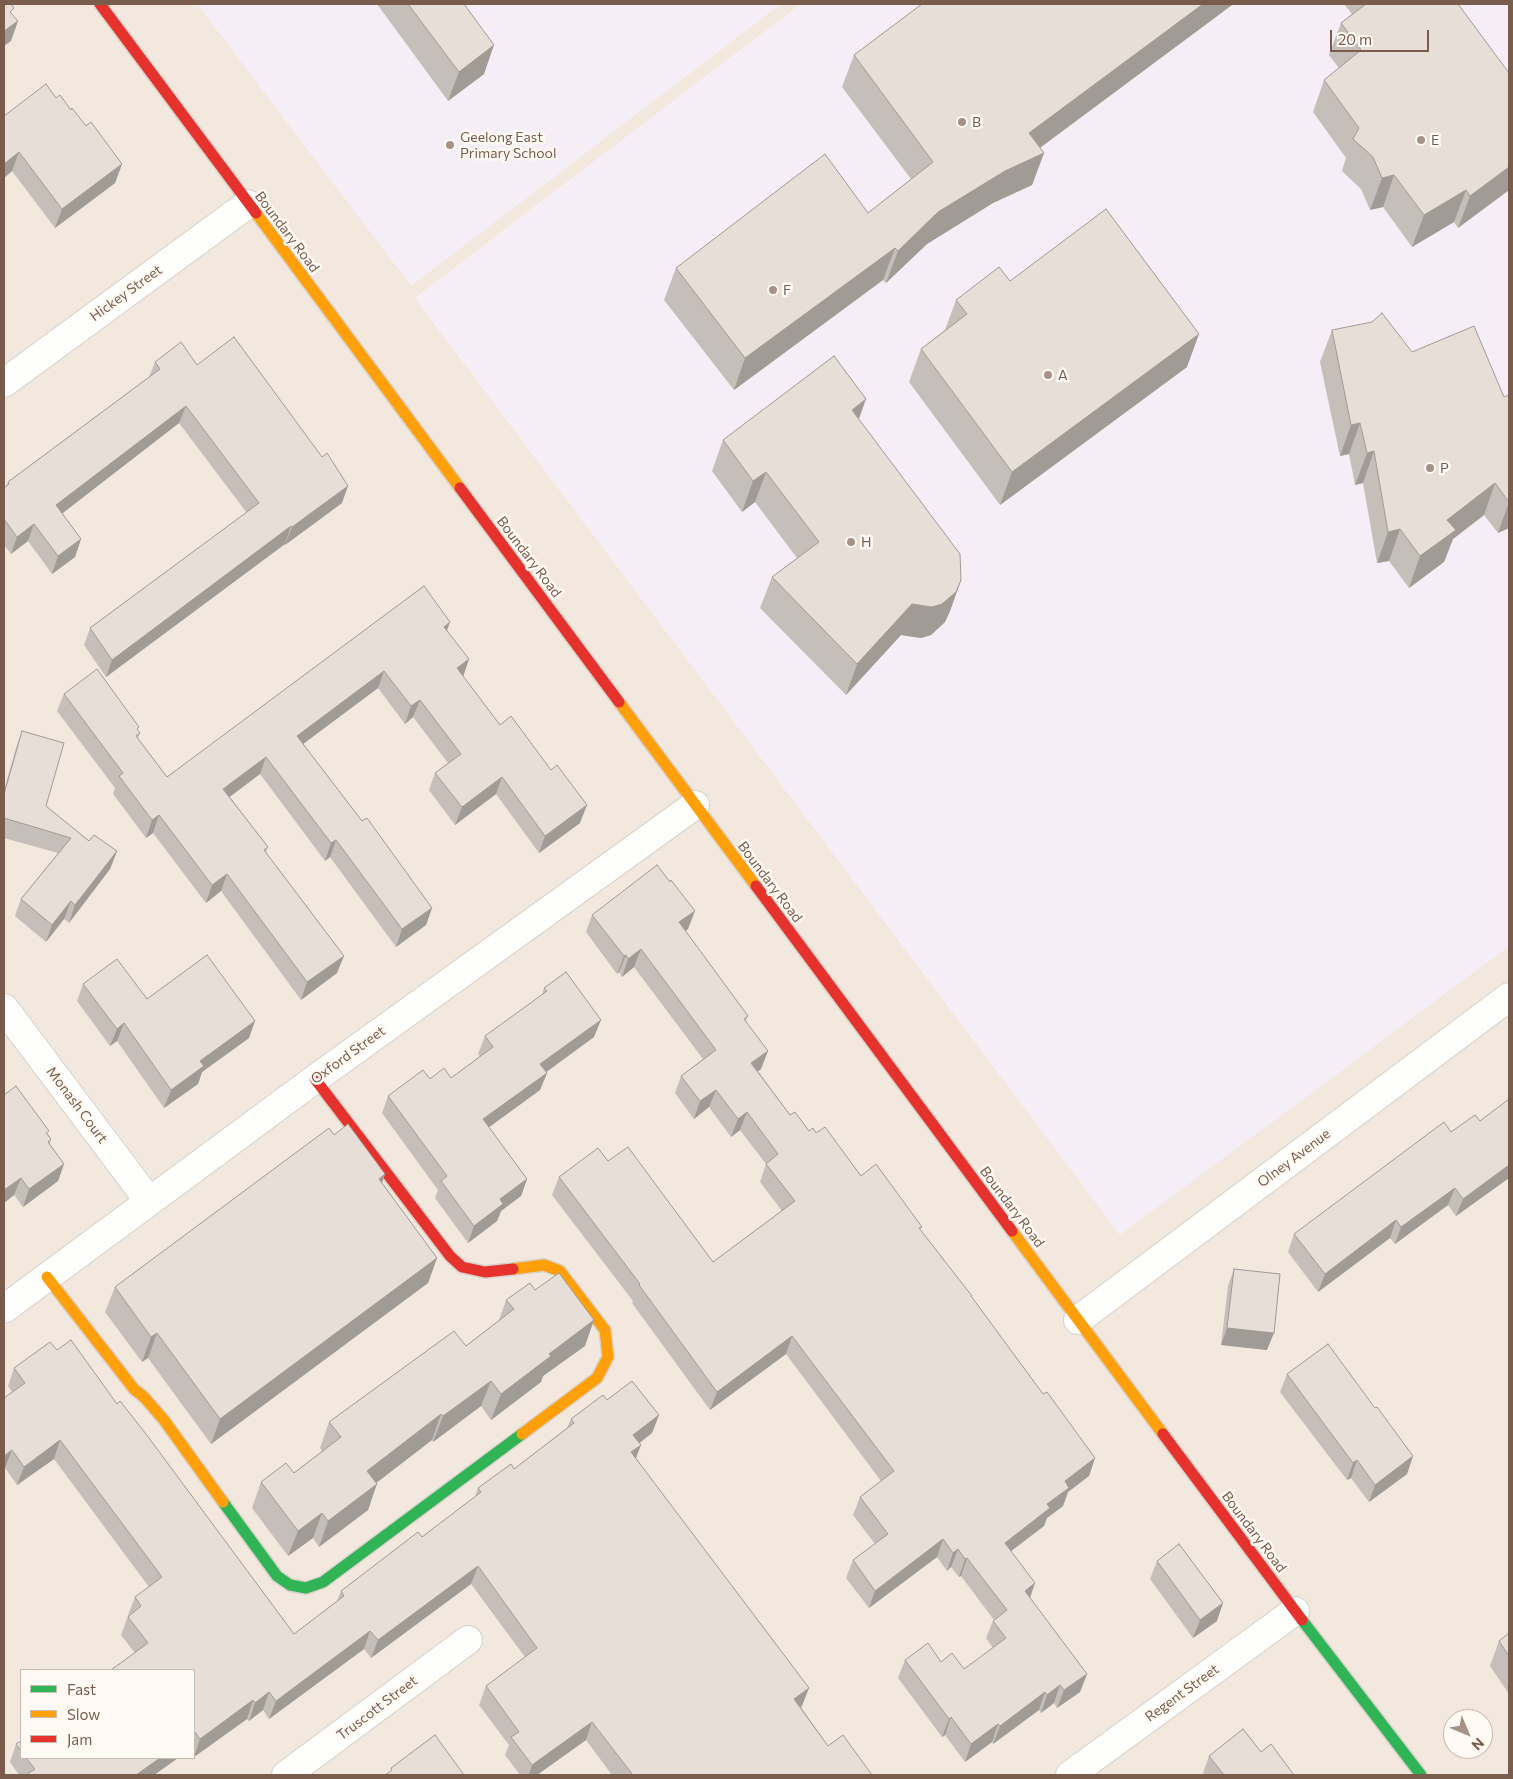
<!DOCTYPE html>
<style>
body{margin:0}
#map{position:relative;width:1513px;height:1779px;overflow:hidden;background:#f9f5f0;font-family:Commissioner,sans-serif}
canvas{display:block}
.frame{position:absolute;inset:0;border:5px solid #7a5c4d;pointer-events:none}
.legend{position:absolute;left:20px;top:1669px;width:175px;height:90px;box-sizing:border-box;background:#fffaf3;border:1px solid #cabbb1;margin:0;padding:6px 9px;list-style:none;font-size:15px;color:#7a5c4d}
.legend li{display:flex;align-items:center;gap:10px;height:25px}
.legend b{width:25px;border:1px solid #cabbb1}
.north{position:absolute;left:1443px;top:1709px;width:50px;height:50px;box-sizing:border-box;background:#fffaf3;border:1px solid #cabbb1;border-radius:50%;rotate:135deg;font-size:14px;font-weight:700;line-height:20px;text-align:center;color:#7a5c4d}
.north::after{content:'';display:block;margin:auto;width:18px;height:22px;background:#a69286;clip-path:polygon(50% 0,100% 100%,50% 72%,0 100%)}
.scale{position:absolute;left:1330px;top:30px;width:99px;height:22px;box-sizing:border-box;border:2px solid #7a5c4d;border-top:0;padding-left:6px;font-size:15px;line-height:18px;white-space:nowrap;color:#7a5c4d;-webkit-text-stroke:4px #fffaf3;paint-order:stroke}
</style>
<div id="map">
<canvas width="1513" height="1779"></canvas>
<div class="frame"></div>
<ul class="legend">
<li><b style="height:6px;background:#30b455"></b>Fast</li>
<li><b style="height:6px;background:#ff9f0a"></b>Slow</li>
<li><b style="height:6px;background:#e5322d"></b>Jam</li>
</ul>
<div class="north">N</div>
<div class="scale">20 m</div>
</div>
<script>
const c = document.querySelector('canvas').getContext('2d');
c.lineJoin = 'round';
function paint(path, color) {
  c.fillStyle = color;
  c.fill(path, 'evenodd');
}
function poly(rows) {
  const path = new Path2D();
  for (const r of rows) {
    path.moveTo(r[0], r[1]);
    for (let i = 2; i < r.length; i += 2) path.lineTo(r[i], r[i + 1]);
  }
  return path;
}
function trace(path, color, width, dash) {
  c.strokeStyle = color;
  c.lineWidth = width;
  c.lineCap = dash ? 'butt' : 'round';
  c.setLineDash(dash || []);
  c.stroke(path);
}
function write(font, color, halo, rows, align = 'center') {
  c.font = font + ' Commissioner,sans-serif';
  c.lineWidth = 5;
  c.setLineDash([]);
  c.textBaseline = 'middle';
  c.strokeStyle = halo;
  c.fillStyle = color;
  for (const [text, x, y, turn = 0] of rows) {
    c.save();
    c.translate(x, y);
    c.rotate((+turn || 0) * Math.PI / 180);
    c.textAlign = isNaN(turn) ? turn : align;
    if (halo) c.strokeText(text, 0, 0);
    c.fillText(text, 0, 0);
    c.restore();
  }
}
paint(poly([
 [4,4,801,4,415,298,1120,1234,1509,946,1509,1775,4,1775],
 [21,1670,194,1670,194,1758,21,1758],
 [1453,1719,1483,1719,1483,1749,1453,1749]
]), '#f2e8de');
paint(poly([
 [197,4,781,4,411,286],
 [801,4,1509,4,1509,946,1120,1235,415,298]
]), '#f6eef6');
const street = poly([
 [4,383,248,204],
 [4,1008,149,1201],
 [4,1309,315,1079,695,805],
 [1078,1320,1509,997],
 [286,1775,468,1640],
 [1070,1775,1295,1611]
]);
const fast = poly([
 [223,1502,277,1576,290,1585,306,1588,323,1582,522,1434],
 [1302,1620,1421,1775]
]);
const slow = poly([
 [256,213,460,488],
 [619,702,756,886],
 [1012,1231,1163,1434],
 [513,1269,544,1265,560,1271,605,1330,608,1357,597,1378,522,1434],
 [47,1277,134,1389,144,1397,164,1420,223,1502]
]);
const jam = poly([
 [100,4,256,213],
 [460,488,619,702],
 [756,886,1012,1231],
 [315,1079,450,1256,462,1267,485,1272,513,1269],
 [1163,1434,1302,1620]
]);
trace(street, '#d7d1cb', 30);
trace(fast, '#d9d2cb', 14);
trace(slow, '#d9d2cb', 14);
trace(jam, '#d9d2cb', 14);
trace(street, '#fefefd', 28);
trace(fast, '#30b455', 11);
trace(slow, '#ff9f0a', 11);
trace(jam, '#e5322d', 11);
paint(poly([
 [377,4,464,4,484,74,448,101],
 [1344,4,1458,4,1509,190,1458,228,1454,222,1412,247,1383,207,1370,210,1361,189,1342,171,1346,158,1313,112,1324,80,1339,68,1329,55,1341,23,1352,14],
 [1232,5,1040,148,1044,153,1032,185,993,203,927,244,886,283,883,280,734,390,664,300,676,268,868,213,911,179,842,87,854,55],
 [56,98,71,110,122,164,115,183,55,228,12,171,4,178,4,116],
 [1010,281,1187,367,1000,505,909,382,921,349,945,330,956,300],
 [1332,330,1412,352,1504,397,1509,395,1509,528,1498,533,1484,515,1453,539,1444,562,1409,588,1389,561,1377,563,1363,483,1355,485,1349,454,1340,456,1320,362],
 [155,362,197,365,342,503,285,545,285,544,106,677,84,645,90,628,247,513,179,423,62,513,81,539,75,557,52,574,28,541,11,554,4,545,4,488,6,486,8,482,149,377],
 [859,420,961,580,950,611,945,622,931,635,921,638,901,635,846,695,760,608,772,577,797,558,755,502,742,512,712,471,723,440],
 [447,631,463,676,500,725,580,823,539,853,496,794,455,825,429,790,435,773,448,763,413,717,405,724,378,688,303,744,362,821,432,908,426,925,396,947,330,857,325,861,260,774,230,797,268,847,266,852,337,973,301,1000,221,891,206,903,153,833,146,838,113,794,115,788,57,711,64,694,138,731,140,733,138,738,167,777],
 [22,731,46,806,89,841,117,851,110,869,69,923,64,919,46,942,15,916,21,899,58,853,4,838,4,790,16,748],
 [670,882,688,929,685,931,748,1016,746,1021,761,1069,758,1071,790,1115,809,1131,816,1133,861,1176,922,1227,920,1230,1043,1394,1095,1458,1089,1476,1068,1492,1063,1506,1047,1518,1044,1526,1011,1551,1030,1598,1087,1674,1080,1692,1057,1708,1054,1703,1041,1713,1039,1710,993,1744,992,1742,965,1762,945,1735,942,1737,898,1678,905,1660,941,1662,964,1669,993,1648,986,1638,993,1621,994,1620,961,1576,959,1577,951,1567,947,1571,937,1557,869,1608,846,1578,853,1560,875,1544,853,1515,860,1497,881,1481,786,1354,710,1410,632,1303,633,1301,552,1195,559,1177,608,1161,713,1262,782,1211,760,1182,766,1164,740,1130,731,1137,709,1107,694,1119,675,1093,681,1076,703,1059,634,967,622,977,619,972,617,974,586,932,592,915],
 [83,984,147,999,249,1038,202,1072,198,1084,164,1108,117,1041,110,1046,77,1001],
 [544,988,594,1037,546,1072,547,1073,540,1090,489,1127,527,1179,521,1196,501,1211,497,1221,468,1243,435,1198,438,1190,382,1113,388,1096,430,1079,451,1078,480,1056,478,1054,485,1036,542,995],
 [4,1095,48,1134,51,1139,50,1144,64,1164,58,1181,23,1207,14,1195,4,1203],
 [1509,1099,1509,1178,1456,1216,1448,1205,1395,1244,1390,1238,1318,1292,1288,1252,1294,1234,1451,1132,1480,1121],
 [334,1135,385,1174,382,1183,437,1258,428,1283,211,1444,148,1358,142,1362,105,1312,115,1287],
 [1234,1269,1267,1350,1221,1345,1228,1286],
 [535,1290,585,1346,543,1376,541,1382,491,1420,481,1406,433,1442,432,1440,376,1483,368,1510,319,1547,313,1538,288,1556,252,1508,261,1482,294,1473,322,1451,320,1448,329,1422,466,1346,499,1320,506,1300],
 [57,1350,117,1404,294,1634,337,1601,341,1591,422,1537,475,1497,478,1488,514,1469,567,1428,571,1419,607,1400,659,1415,652,1433,640,1443,636,1458,802,1706,801,1707,828,1746,872,1775,612,1775,586,1740,537,1775,520,1775,505,1755,509,1745,479,1705,486,1686,525,1657,471,1584,371,1658,364,1649,269,1719,263,1710,249,1721,247,1719,194,1757,194,1670,135,1653,121,1635,128,1616,128,1615,135,1597,149,1587,54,1459,17,1485,5,1468,12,1392,8,1386,14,1368],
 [1287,1374,1375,1408,1413,1456,1407,1474,1369,1502,1351,1478,1347,1480,1280,1392],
 [1157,1561,1217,1621,1193,1638,1150,1579],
 [1509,1633,1509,1694,1490,1666,1499,1641],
 [21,1741,21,1758,178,1758,154,1775,19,1775,10,1762,16,1744],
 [1261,1752,1294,1775,1205,1775,1203,1773,1209,1756]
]), '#c6bfb9');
paint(poly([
 [1203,4,1233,4,1232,5,1018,164,1044,153,1032,185,993,203,927,244,886,283,898,251,938,212,1029,133],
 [18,21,11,41,4,46,4,31],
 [494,45,484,74,448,101,459,72],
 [19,152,12,171,4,178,4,164],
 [122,164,115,183,55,228,62,209],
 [1509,167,1509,190,1458,228,1470,196],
 [1394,175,1383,207,1370,210,1382,178],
 [1466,190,1454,222,1412,247,1424,215],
 [895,248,883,280,734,390,745,358],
 [1199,334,1187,367,1000,505,1012,472],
 [866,399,855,430,852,410],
 [186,406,179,423,50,523,56,505],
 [1360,423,1349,454,1340,456,1351,425],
 [1374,451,1363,483,1355,485,1367,453],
 [766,472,755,502,742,512,753,481],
 [1495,483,1484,515,1453,539,1444,562,1409,588,1420,556,1447,520],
 [348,486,342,503,285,545,292,527],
 [1509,502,1509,528,1498,533],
 [34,524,28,541,11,554,17,537],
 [291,526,285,544,106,677,112,660],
 [1400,529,1389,561,1377,563,1388,532],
 [81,539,75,557,52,574,58,556],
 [961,580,950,611,945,622,931,635,921,638,901,635,846,695,857,664,912,604],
 [450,622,444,639,444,627],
 [469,659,463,677,457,668],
 [384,671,378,688,291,753,297,736],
 [420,700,413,717,405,724,411,706],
 [266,757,260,774,217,806,223,789],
 [502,777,496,794,455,825,462,807],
 [587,805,580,823,539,853,545,836],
 [159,815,153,833,146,838,152,820],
 [336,840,330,857,325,861,331,843],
 [117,851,110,869,69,923,75,905],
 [227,874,221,891,206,903,212,885],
 [71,901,64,919,46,942,52,925],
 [432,908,426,925,396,947,402,929],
 [695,911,688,929,672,940,679,922],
 [641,949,634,967,622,977,628,959],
 [626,955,619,972,617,974,624,956],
 [344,956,337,973,301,1000,307,982],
 [601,1020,594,1037,534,1081,540,1064],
 [255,1021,249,1038,202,1072,198,1084,164,1108,171,1090,200,1061],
 [124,1023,117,1041,110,1046,117,1029],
 [768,1051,761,1069,745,1081,751,1063],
 [547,1073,540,1090,477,1136,483,1119],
 [716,1090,709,1107,694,1119,700,1101],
 [747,1112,740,1130,731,1137,738,1119],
 [64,1164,58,1181,23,1207,29,1189],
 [1509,1165,1509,1178,1456,1216,1463,1199],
 [385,1174,376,1200,379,1179],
 [21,1178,14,1195,4,1203,4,1190],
 [527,1179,521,1196,501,1211,497,1221,468,1243,474,1226,500,1199],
 [1455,1188,1448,1205,1395,1244,1401,1227],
 [1396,1220,1390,1238,1318,1292,1325,1274],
 [437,1258,428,1283,211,1444,220,1419],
 [594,1320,585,1346,543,1376,541,1382,491,1420,501,1394,549,1354],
 [1227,1328,1274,1333,1267,1350,1221,1345],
 [157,1333,148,1358,142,1362,151,1337],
 [792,1336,786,1354,710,1410,717,1392],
 [491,1381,481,1406,433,1442,443,1416],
 [441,1414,432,1440,358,1497,367,1471],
 [659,1415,652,1433,626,1453,633,1435],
 [60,1440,54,1459,17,1485,24,1467],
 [641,1445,634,1463,631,1452],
 [12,1450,5,1468,4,1470,4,1456],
 [1413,1456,1407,1474,1369,1502,1375,1485],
 [1095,1458,1089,1476,1068,1492,1063,1506,1047,1518,1044,1526,998,1561,1005,1543,1047,1504,1065,1481],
 [1357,1460,1351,1478,1347,1480,1353,1463],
 [377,1484,368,1510,319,1547,328,1521],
 [322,1513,313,1538,288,1556,298,1531],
 [943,1539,937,1557,869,1608,875,1591],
 [958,1549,951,1567,947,1571,953,1553],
 [967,1558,961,1576,959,1577,965,1559],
 [478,1566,471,1584,371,1658,378,1640],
 [1035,1583,1029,1601,1025,1591],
 [1223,1603,1217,1621,1193,1638,1200,1620],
 [370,1631,364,1649,269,1719,276,1701],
 [1087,1674,1080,1692,1057,1708,1064,1690],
 [1060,1685,1054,1703,1041,1713,1047,1695],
 [809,1688,802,1706,788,1717,794,1699],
 [269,1692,263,1710,249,1721,255,1703],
 [1045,1692,1039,1710,993,1744,1000,1726],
 [253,1700,247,1719,194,1757,200,1739],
 [951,1717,945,1735,942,1737,949,1719],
 [592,1722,586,1740,537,1775,529,1775,532,1765],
 [998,1724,992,1742,965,1762,971,1744],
 [160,1758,178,1758,154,1775,136,1775]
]), '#a19b96');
const building = poly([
 [4,4,11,4,14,8,10,12,18,21,4,31,4,4],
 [408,4,464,4,494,45,459,72,408,4],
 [922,4,1203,4,1029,133,1044,153,1005,171,938,212,898,251,895,248,745,358,676,268,825,154,868,213,933,162,854,55,922,4],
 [1366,4,1458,4,1509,73,1509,167,1470,196,1466,190,1424,215,1394,175,1382,178,1373,157,1353,139,1359,128,1324,80,1361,50,1341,23,1366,4],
 [46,84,56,98,60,95,71,110,72,108,86,126,91,122,122,164,62,209,19,152,4,164,4,116,46,84],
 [1106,209,1199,334,1012,472,921,349,967,314,956,300,999,267,1010,281,1106,209],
 [1382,313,1412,352,1474,326,1504,397,1509,395,1509,502,1495,483,1447,520,1456,530,1420,556,1400,529,1388,532,1374,451,1367,453,1360,423,1351,425,1332,330,1372,322,1382,313],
 [234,337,322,457,327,453,348,486,292,527,291,526,112,660,90,628,259,503,186,406,56,505,81,539,58,556,34,524,17,537,4,519,4,488,9,484,8,482,160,369,155,362,181,342,197,365,234,337],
 [834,356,866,399,852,410,960,554,961,580,956,592,942,604,932,607,912,604,857,664,772,577,819,542,766,472,753,481,723,440,834,356],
 [424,586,450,622,444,627,469,659,457,668,500,725,511,716,551,770,557,765,587,805,545,836,502,777,462,807,435,773,461,754,420,700,411,706,384,671,297,736,362,821,367,818,432,908,402,929,336,840,331,843,266,757,223,789,268,847,264,850,344,956,307,982,227,874,212,885,159,815,152,820,119,776,123,773,64,694,97,669,139,727,137,729,140,733,136,736,167,777,424,586],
 [22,731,64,743,46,806,89,841,94,835,117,851,75,905,71,901,52,925,21,899,71,838,4,818,4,794,22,731],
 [657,865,670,882,671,880,695,911,679,922,748,1016,744,1019,768,1051,751,1063,790,1115,795,1112,809,1131,813,1128,816,1133,825,1127,861,1176,876,1164,922,1227,919,1228,972,1296,971,1296,1043,1394,1047,1392,1095,1458,1065,1481,1069,1488,1047,1504,1050,1508,1005,1543,1035,1583,1025,1591,1087,1674,1064,1690,1060,1685,1047,1695,1045,1692,1000,1726,998,1724,971,1744,951,1717,949,1719,905,1660,928,1643,941,1662,952,1653,964,1669,1006,1638,993,1621,1007,1610,967,1558,965,1559,958,1549,953,1553,943,1539,875,1591,853,1560,888,1534,860,1497,894,1471,792,1336,717,1392,639,1285,640,1284,559,1177,598,1148,608,1161,628,1147,713,1262,795,1201,766,1164,778,1154,747,1112,738,1119,716,1090,700,1101,681,1076,716,1050,641,949,628,959,626,955,624,956,592,915,657,865],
 [207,955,255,1021,200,1061,204,1066,171,1090,124,1023,117,1029,83,984,117,959,147,999,207,955],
 [566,972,601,1020,540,1064,547,1073,483,1119,527,1179,500,1199,503,1204,474,1226,441,1181,447,1176,388,1096,423,1070,430,1079,444,1068,451,1078,493,1047,485,1036,547,991,544,988,566,972],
 [16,1086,49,1131,46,1133,51,1139,48,1142,64,1164,29,1189,21,1178,4,1190,4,1095,16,1086],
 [1509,1099,1509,1165,1463,1199,1455,1188,1401,1227,1396,1220,1325,1274,1294,1234,1444,1122,1451,1132,1475,1115,1480,1121,1509,1099],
 [348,1124,385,1174,379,1179,437,1258,220,1419,157,1333,151,1337,115,1287,329,1128,334,1135,348,1124],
 [1234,1269,1280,1274,1274,1333,1227,1328,1234,1269],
 [559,1273,594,1320,549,1354,551,1356,501,1394,491,1381,443,1416,441,1414,367,1471,377,1484,328,1521,322,1513,298,1531,261,1482,286,1463,294,1473,341,1437,329,1422,454,1331,466,1346,514,1309,506,1300,530,1283,535,1290,559,1273],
 [71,1340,117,1404,120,1401,146,1434,294,1634,344,1596,341,1591,418,1532,422,1537,481,1492,478,1488,511,1464,514,1469,574,1423,571,1419,603,1395,607,1400,632,1381,659,1415,633,1435,641,1445,631,1452,809,1688,794,1699,828,1746,843,1735,872,1775,633,1775,592,1722,532,1765,511,1737,519,1732,486,1686,537,1648,478,1566,378,1640,370,1631,276,1701,269,1692,255,1703,253,1700,200,1739,195,1732,194,1733,194,1670,111,1670,148,1643,128,1617,141,1606,135,1597,162,1577,60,1440,24,1467,12,1450,4,1456,4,1398,25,1383,14,1368,50,1342,57,1350,71,1340],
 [1328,1344,1375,1408,1377,1407,1413,1456,1375,1485,1357,1460,1353,1463,1287,1374,1328,1344],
 [1179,1544,1223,1603,1200,1620,1157,1561,1179,1544],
 [1509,1633,1509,1656,1499,1641,1509,1633],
 [1243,1729,1261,1752,1271,1744,1294,1775,1224,1775,1209,1756,1243,1729],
 [435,1735,464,1775,385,1775,392,1770,391,1768,435,1735],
 [21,1741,21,1751,16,1744,21,1741],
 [26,1758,160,1758,136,1775,26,1775,35,1769,26,1758]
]);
paint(building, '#e6ded7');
trace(building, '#a19b96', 1);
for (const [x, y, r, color] of [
 [962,122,5,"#a69286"],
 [1421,140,5,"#a69286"],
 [450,145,5,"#a69286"],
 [773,290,5,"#a69286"],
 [1048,375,5,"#a69286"],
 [1430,468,5,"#a69286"],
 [851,542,5,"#a69286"]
]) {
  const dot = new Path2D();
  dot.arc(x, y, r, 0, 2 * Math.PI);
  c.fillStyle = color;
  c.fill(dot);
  trace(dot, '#fffaf3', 2);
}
write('14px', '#7a5c4d', '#fffaf3', [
 ["B",972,122],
 ["Geelong East",460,137],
 ["Primary School",460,153],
 ["E",1431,140],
 ["F",783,290],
 ["A",1058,375],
 ["P",1440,468],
 ["H",861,542]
], 'left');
write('14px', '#7a5c4d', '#fffaf3', [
 ["Boundary Road",287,232,53],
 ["Hickey Street",126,293,-36],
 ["Boundary Road",529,557,53],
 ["Boundary Road",770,882,53],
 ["Oxford Street",348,1055,-36],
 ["Monash Court",77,1105,53],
 ["Olney Avenue",1294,1158,-37],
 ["Boundary Road",1012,1207,53],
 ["Boundary Road",1254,1532,53],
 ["Regent Street",1182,1693,-36],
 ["Truscott Street",377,1708,-37]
]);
</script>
